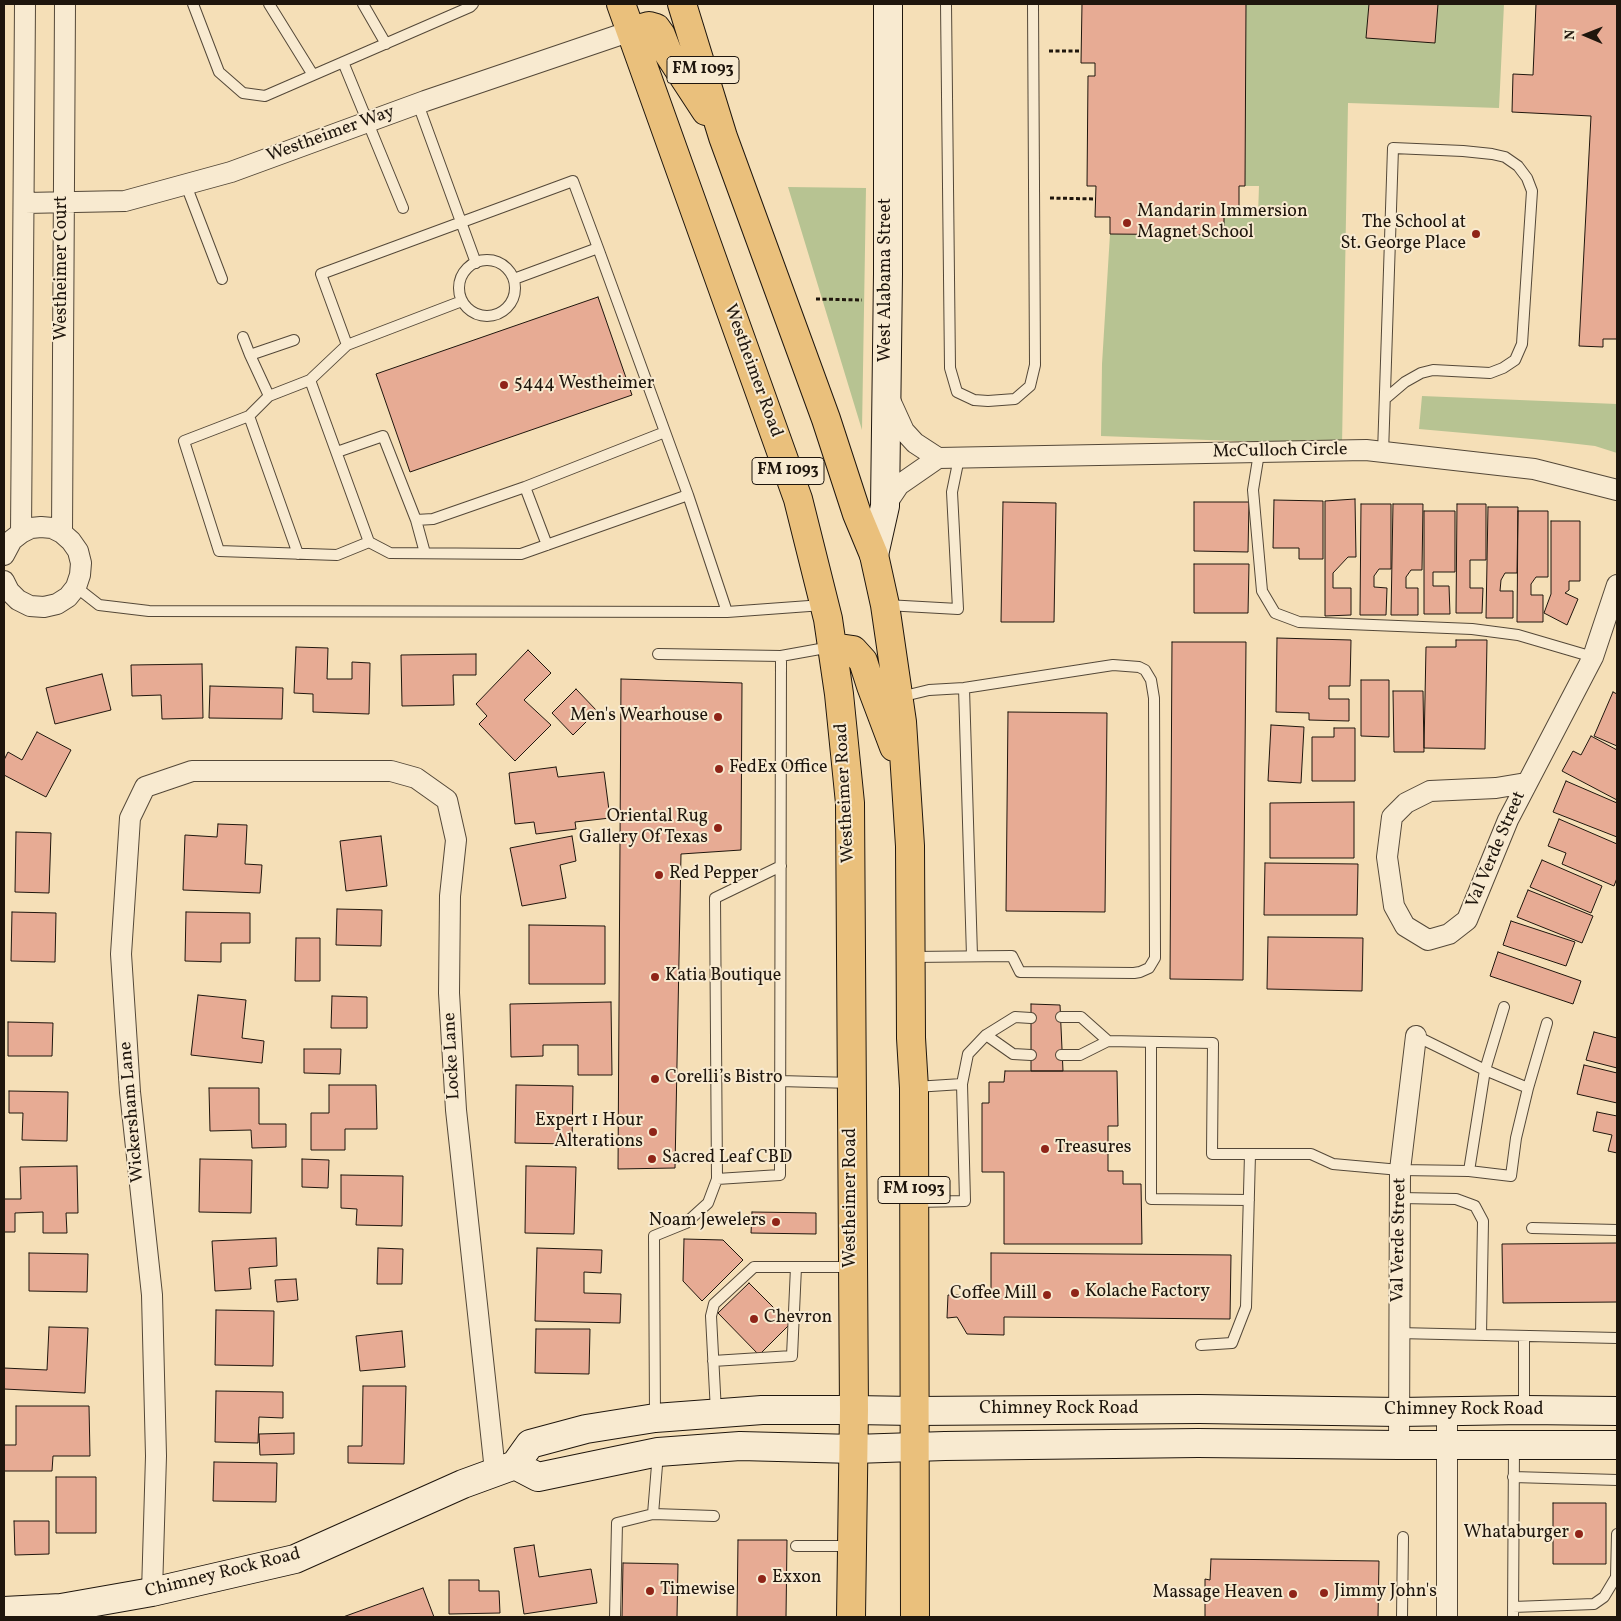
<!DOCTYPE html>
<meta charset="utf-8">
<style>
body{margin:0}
#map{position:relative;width:1621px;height:1621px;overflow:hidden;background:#f5dfb7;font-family:Vollkorn,serif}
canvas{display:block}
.frame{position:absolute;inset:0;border:5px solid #1f160d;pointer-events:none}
.north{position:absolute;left:1561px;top:10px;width:50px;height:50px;-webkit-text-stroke:4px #f8ead0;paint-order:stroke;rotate:271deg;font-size:14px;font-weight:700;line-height:20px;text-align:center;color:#1f160d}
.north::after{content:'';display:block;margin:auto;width:18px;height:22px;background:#1f160d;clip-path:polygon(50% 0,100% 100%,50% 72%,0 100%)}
</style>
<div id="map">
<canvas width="1621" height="1621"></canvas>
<div class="frame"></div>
<div class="north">N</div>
</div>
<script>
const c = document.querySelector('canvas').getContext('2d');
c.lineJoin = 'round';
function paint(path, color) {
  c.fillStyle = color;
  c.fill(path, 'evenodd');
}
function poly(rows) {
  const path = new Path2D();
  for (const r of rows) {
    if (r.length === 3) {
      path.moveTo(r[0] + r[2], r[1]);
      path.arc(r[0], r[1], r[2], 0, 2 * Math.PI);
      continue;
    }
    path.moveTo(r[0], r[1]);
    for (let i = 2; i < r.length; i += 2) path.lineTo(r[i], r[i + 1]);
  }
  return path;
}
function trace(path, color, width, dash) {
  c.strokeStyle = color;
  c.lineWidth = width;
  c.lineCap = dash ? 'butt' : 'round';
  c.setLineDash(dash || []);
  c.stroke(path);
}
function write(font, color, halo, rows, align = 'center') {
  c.font = font + ' Vollkorn,serif';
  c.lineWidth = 4;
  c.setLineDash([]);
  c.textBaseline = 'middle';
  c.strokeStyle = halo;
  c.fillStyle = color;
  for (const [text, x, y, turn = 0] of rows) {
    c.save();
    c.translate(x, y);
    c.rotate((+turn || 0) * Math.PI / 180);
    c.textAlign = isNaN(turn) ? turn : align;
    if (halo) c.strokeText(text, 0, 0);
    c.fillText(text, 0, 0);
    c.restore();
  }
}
paint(poly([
 [1246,4,1504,4,1499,108,1348,103,1342,445,1101,436,1102,364,1110,234,1224,235,1224,215,1258,216,1259,186,1245,186],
 [788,187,866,188,862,430],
 [1422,396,1617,404,1617,453,1595,446,1543,440,1419,429]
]), '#b7c392');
const building = poly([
 [1082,4,1246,4,1245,186,1239,186,1239,216,1224,215,1224,235,1110,234,1110,217,1095,217,1096,186,1087,186,1088,76,1095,76,1095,63,1081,63,1082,4],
 [1369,4,1438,4,1435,43,1366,38,1369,4],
 [1536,4,1617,4,1617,339,1603,339,1603,347,1579,346,1591,116,1512,112,1513,74,1533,75,1536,4],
 [598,297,632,395,410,472,376,374,598,297],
 [1355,499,1356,557,1348,557,1333,573,1333,588,1351,588,1351,615,1325,616,1325,501,1355,499],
 [1274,500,1323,501,1323,559,1299,559,1299,548,1273,548,1274,500],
 [1003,502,1056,503,1054,622,1001,622,1003,502],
 [1194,502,1249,502,1248,552,1194,551,1194,502],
 [1361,504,1391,504,1391,569,1379,569,1374,576,1374,587,1387,588,1386,615,1360,615,1361,504],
 [1393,504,1423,504,1422,570,1411,570,1406,577,1406,588,1418,588,1418,615,1391,615,1393,504],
 [1457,504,1486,504,1486,560,1470,560,1470,588,1483,588,1482,613,1456,613,1457,504],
 [1488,507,1518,507,1517,573,1505,573,1501,580,1500,591,1513,591,1513,618,1486,618,1488,507],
 [1424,511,1455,511,1455,572,1433,572,1433,586,1449,586,1450,614,1424,614,1424,511],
 [1518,511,1548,511,1548,577,1536,577,1531,584,1531,595,1543,595,1543,622,1517,622,1518,511],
 [1551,521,1580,521,1580,581,1569,581,1569,590,1565,593,1578,599,1567,625,1544,613,1551,594,1551,521],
 [1194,564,1249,564,1248,613,1194,613,1194,564],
 [1277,638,1351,640,1350,686,1329,686,1329,699,1349,699,1349,721,1309,720,1309,713,1276,712,1277,638],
 [1456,640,1487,640,1485,749,1424,748,1426,647,1456,647,1456,640],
 [1172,642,1246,642,1243,980,1170,979,1172,642],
 [296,647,328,648,327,679,352,679,352,662,370,663,369,714,313,712,313,694,294,693,296,647],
 [528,650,551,673,524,700,551,725,515,761,479,724,487,716,476,704,528,650],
 [476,654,476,675,453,675,454,705,402,706,401,655,476,654],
 [202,664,203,718,162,719,161,695,132,696,131,665,202,664],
 [102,674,111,710,55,724,46,688,102,674],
 [621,679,742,683,741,850,681,854,675,1168,618,1169,621,679],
 [1361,680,1389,680,1389,737,1361,736,1361,680],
 [210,686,283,688,282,719,209,718,210,686],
 [576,689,597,711,573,735,552,713,576,689],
 [1393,691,1423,691,1424,752,1394,752,1393,691],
 [1613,692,1617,694,1617,746,1594,736,1613,692],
 [1008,712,1107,713,1105,912,1006,911,1008,712],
 [1271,725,1304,727,1301,783,1268,781,1271,725],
 [1334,728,1355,728,1355,781,1312,781,1312,737,1334,737,1334,728],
 [37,732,71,750,46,797,4,775,4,760,8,752,22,760,37,732],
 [1591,736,1617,750,1617,800,1562,771,1573,751,1581,755,1591,736],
 [556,767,558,777,604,772,610,818,575,822,576,829,536,834,534,822,515,824,509,773,556,767],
 [1566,781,1617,803,1617,837,1553,812,1566,781],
 [1354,802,1354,858,1270,858,1270,803,1354,802],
 [1559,819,1617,844,1617,878,1614,886,1562,864,1566,853,1548,846,1559,819],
 [218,824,247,825,245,864,262,865,260,893,183,890,185,835,217,837,218,824],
 [16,832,51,833,49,893,15,892,16,832],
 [381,836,387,886,346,891,340,841,381,836],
 [572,836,576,861,560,865,566,898,522,906,510,848,572,836],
 [1542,860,1602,886,1591,913,1530,887,1542,860],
 [1265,863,1358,864,1357,915,1264,915,1265,863],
 [1528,890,1593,916,1582,943,1517,917,1528,890],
 [337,909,382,910,381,946,336,945,337,909],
 [12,912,56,913,55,962,11,961,12,912],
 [186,912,250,913,250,943,221,943,221,962,185,961,186,912],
 [1511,921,1575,942,1566,966,1503,945,1511,921],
 [529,925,605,926,605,984,529,984,529,925],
 [1268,937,1363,938,1362,991,1267,989,1268,937],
 [296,938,320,938,320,981,295,981,296,938],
 [1498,952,1581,981,1573,1004,1490,976,1498,952],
 [198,995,246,1000,242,1038,264,1041,262,1063,191,1055,198,995],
 [332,996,367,997,367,1028,331,1028,332,996],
 [611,1002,612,1075,578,1075,578,1045,543,1045,543,1056,511,1057,510,1004,611,1002],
 [1031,1004,1060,1005,1063,1071,1031,1071,1031,1004],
 [8,1022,53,1023,52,1056,8,1056,8,1022],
 [1594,1032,1617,1038,1617,1068,1586,1060,1594,1032],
 [304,1049,341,1049,340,1074,304,1073,304,1049],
 [1584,1065,1617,1073,1617,1103,1577,1094,1584,1065],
 [1005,1071,1117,1071,1118,1126,1108,1126,1108,1171,1123,1171,1123,1184,1141,1184,1142,1244,1004,1244,1004,1172,982,1172,982,1103,989,1103,989,1082,1004,1082,1005,1071],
 [329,1085,376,1085,377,1129,345,1129,345,1150,311,1150,311,1113,329,1113,329,1085],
 [516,1085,573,1086,572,1144,515,1143,516,1085],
 [209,1088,259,1088,259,1124,286,1124,286,1147,252,1148,251,1130,210,1131,209,1088],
 [9,1091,68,1092,67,1141,22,1140,23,1113,9,1113,9,1091],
 [1597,1112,1617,1116,1617,1153,1608,1151,1612,1135,1593,1131,1597,1112],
 [200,1159,252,1160,251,1213,199,1212,200,1159],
 [302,1159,329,1160,328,1188,302,1187,302,1159],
 [77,1166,78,1213,66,1213,67,1233,43,1233,43,1212,15,1213,15,1232,4,1232,4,1199,21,1199,20,1167,77,1166],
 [526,1166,576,1167,574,1234,525,1233,526,1166],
 [341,1175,403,1176,402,1226,356,1225,357,1209,341,1208,341,1175],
 [752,1212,816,1213,816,1234,751,1233,752,1212],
 [276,1238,277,1266,249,1268,251,1289,215,1291,212,1241,276,1238],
 [684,1239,723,1240,743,1260,702,1301,683,1281,684,1239],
 [1617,1243,1617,1302,1503,1303,1502,1244,1617,1243],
 [378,1248,403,1249,402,1284,377,1284,378,1248],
 [537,1248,602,1250,601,1273,584,1272,584,1293,621,1294,620,1323,535,1321,537,1248],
 [29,1253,88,1254,87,1292,29,1291,29,1253],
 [991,1253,1231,1255,1230,1319,1004,1317,1004,1335,967,1334,957,1317,947,1318,948,1295,991,1295,991,1253],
 [296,1279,298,1300,277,1302,275,1280,296,1279],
 [749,1283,790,1324,759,1355,718,1313,749,1283],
 [216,1310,274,1311,273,1366,215,1365,216,1310],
 [49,1327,88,1328,85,1393,4,1389,4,1368,47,1370,49,1327],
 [536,1329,590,1329,589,1374,535,1373,536,1329],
 [402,1331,405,1367,360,1371,356,1336,402,1331],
 [363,1386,406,1386,404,1464,348,1463,348,1446,362,1446,363,1386],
 [216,1391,283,1392,283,1418,259,1417,258,1443,215,1442,216,1391],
 [16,1406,89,1406,90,1456,53,1456,52,1471,4,1471,4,1445,16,1445,16,1406],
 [294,1433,294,1454,260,1455,259,1434,294,1433],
 [214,1462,277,1463,276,1502,213,1501,214,1462],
 [56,1477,96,1477,96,1533,56,1533,56,1477],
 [1553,1503,1606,1503,1606,1564,1553,1564,1553,1503],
 [14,1521,49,1521,49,1554,15,1555,14,1521],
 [738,1540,787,1540,786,1617,737,1617,738,1540],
 [534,1545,539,1577,591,1569,597,1603,524,1614,514,1548,534,1545],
 [1211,1559,1379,1561,1378,1617,1205,1617,1205,1579,1210,1580,1211,1559],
 [623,1563,678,1564,677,1617,622,1617,623,1563],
 [449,1580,479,1580,479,1591,499,1591,500,1613,449,1614,449,1580],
 [423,1588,434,1617,343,1617,423,1588]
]);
paint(building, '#e7ab94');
trace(building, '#1f160d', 1);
const lane = poly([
 [193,4,219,72,243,93,265,96,470,7,473,4],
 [269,4,313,75],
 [363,4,386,44],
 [946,4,950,368,957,392,974,400,988,401,1015,399,1030,386,1035,365,1033,4],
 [343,62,403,208],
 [418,104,476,263],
 [186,185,222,279],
 [487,288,28],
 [462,301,347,345,310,380,269,396,249,416,184,441,219,551,337,555,369,542,390,553,521,554,688,495,598,248,514,279],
 [243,337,250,355,269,396],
 [347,345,321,274,573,181,598,248],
 [250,355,294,340],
 [310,380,369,542],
 [249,416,298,554],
 [337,452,383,436,416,520,425,553],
 [1259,453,1253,490,1262,591,1275,613,1299,622,1472,629,1518,635,1593,657],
 [1383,453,1393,148,1463,151,1492,154,1505,157,1518,166,1527,178,1532,191,1522,344,1515,360,1503,368,1490,373,1433,370,1421,373,1405,382,1385,399],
 [525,487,547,545],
 [688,495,727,612],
 [416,520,433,519,525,487,665,432],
 [76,587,99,605,149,611,727,612,823,605],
 [886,605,958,609,952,492,959,458],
 [658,654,781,656,831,647],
 [964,688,972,956],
 [900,697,929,690,964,688,1113,665,1139,667,1145,670,1151,680,1154,698,1155,953,1155,958,1149,968,1140,972,1134,973,1020,972,1012,956,911,957],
 [1061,1017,1081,1017,1108,1041],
 [986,1035,1013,1054,1031,1055],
 [1416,1036,1485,1070,1528,1088],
 [1151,1042,1151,1199,1249,1200],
 [1061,1055,1080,1055,1108,1041,1213,1043,1212,1154,1311,1154,1333,1164,1400,1170,1469,1171,1485,1070,1504,1007],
 [780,1081,852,1083],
 [915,1087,962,1084,968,1054,986,1035,1015,1017,1031,1018],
 [1469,1171,1511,1176,1516,1138,1528,1088,1547,1023],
 [717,1179,780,1175,781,656],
 [1400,1198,1456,1199,1475,1206,1483,1221,1481,1335],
 [916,1202,965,1201,962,1084],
 [1532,1228,1617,1230],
 [1398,1333,1617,1338],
 [1524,1336,1524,1410],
 [1201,1345,1232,1343,1246,1307,1250,1154],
 [713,1361,792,1356,796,1267],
 [716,1412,711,1316,714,1304,754,1267,852,1267],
 [655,1416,654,1236,686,1223,708,1203,717,1179,715,898,781,866],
 [1513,1477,1617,1480],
 [653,1514,658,1453],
 [796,1546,851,1546],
 [1513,1607,1594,1604,1604,1597,1616,1577,1617,1534],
 [615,1617,617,1523,653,1514,714,1516],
 [1402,1617,1403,1537],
 [1513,1617,1514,1446]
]);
const street = poly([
 [25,203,125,201,231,172,425,101,631,31],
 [889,398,904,431,915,443,938,458,1366,450,1534,469,1617,490],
 [885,506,899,485,938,458],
 [21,533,25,4],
 [62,533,65,4],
 [4,555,12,540,21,533,31,528,41,527,52,528,62,533,71,541,78,551,81,563,80,575,76,587,68,597,57,604,44,607,30,606,18,600,9,591,4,581],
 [1526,783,1496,788,1430,791,1406,803,1392,817,1387,857,1394,906,1405,926,1428,940,1449,934,1467,920,1508,820,1593,657,1617,585],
 [1447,1411,1447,1617],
 [1399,1445,1400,1170,1416,1036],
 [152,1592,156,1456,152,1295,130,1092,121,954,130,818,145,787,192,771,391,771,416,778,447,800,456,840,450,896,449,993,456,1110,495,1471]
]);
const secondary = poly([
 [874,555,885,506,888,274,888,4],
 [515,1465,538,1477,658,1452,740,1446,854,1449,945,1446,1198,1443,1399,1445,1617,1445],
 [4,1611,61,1608,152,1592,295,1559,463,1484,515,1465,530,1444,586,1429,655,1418,762,1410,854,1410,914,1411,1199,1409,1399,1412,1524,1410,1617,1411]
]);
const primary = poly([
 [621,4,798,499,828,619,839,694,850,803,854,1410,851,1617],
 [682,4,723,137,826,419,857,514,874,555,885,605,902,722,910,846,911,1038,914,1088,915,1617],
 [631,31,649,26,656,28,661,35,668,53,706,111],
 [832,647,853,650,863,661,871,686,894,747]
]);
trace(lane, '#544838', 12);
trace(street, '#544838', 22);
trace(secondary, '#1f160d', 30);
trace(primary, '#1f160d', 30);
trace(poly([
 [1049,51,1081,51],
 [1050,198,1096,199],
 [816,299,862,300]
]), '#1f160d', 3, [4, 2.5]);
trace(lane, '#f8ead0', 10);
trace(street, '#f8ead0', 20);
trace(secondary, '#f8ead0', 28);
trace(primary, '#eac07c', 28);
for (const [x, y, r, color] of [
 [1127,223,5,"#8f2418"],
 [1476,234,5,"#8f2418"],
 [504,385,5,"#8f2418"],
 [718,717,5,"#8f2418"],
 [719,769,5,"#8f2418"],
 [718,828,5,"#8f2418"],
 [659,875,5,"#8f2418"],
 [655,977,5,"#8f2418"],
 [655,1079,5,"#8f2418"],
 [653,1132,5,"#8f2418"],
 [1045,1149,5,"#8f2418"],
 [652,1159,5,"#8f2418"],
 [776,1222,5,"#8f2418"],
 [1075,1293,5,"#8f2418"],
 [1047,1295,5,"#8f2418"],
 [754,1319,5,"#8f2418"],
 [1579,1534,5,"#8f2418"],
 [762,1579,5,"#8f2418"],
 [650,1591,5,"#8f2418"],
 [1324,1593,5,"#8f2418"],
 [1293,1594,5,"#8f2418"]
]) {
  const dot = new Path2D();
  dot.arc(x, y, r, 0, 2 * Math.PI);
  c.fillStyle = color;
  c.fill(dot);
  trace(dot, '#f8ead0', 2);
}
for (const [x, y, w] of [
 [703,70,72],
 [788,471,72],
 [914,1190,72]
]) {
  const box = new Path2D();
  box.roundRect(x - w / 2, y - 13.5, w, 27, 4);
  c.fillStyle = '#f8ead0';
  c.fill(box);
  trace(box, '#1f160d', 1);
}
write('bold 16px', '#1f160d', null, [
 ["FM 1093",703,70],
 ["FM 1093",788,471],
 ["FM 1093",914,1190]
]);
write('18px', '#1f160d', '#f8ead0', [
 ["Westheimer Way",331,135,-20],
 ["Westheimer Court",63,268,-90],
 ["West Alabama Street",887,280,-90],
 ["Westheimer Road",752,371,70],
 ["McCulloch Circle",1280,452,-1],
 ["Westheimer Road",846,793,-93],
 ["Val Verde Street",1497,850,-67],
 ["Locke Lane",453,1056,-93],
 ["Wickersham Lane",133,1112,-95],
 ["Westheimer Road",852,1198,-90],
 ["Val Verde Street",1400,1240,-89],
 ["Chimney Rock Road",1059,1410],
 ["Chimney Rock Road",1464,1411],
 ["Chimney Rock Road",223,1574,-14]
]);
write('18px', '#1f160d', '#f8ead0', [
 ["Mandarin Immersion",1137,213],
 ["Magnet School",1137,234],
 ["The School at",1466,224,"right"],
 ["St. George Place",1466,245,"right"],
 ["5444 Westheimer",514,385],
 ["Men's Wearhouse",708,717,"right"],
 ["FedEx Office",729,769],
 ["Oriental Rug",708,818,"right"],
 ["Gallery Of Texas",708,839,"right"],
 ["Red Pepper",669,875],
 ["Katia Boutique",665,977],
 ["Corelli’s Bistro",665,1079],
 ["Expert 1 Hour",643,1122,"right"],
 ["Alterations",643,1143,"right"],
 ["Treasures",1055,1149],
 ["Sacred Leaf CBD",662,1159],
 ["Noam Jewelers",766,1222,"right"],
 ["Kolache Factory",1085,1293],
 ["Coffee Mill",1037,1295,"right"],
 ["Chevron",764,1319],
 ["Whataburger",1569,1534,"right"],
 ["Exxon",772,1579],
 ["Timewise",660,1591],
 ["Jimmy John's",1334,1593],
 ["Massage Heaven",1283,1594,"right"]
], 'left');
</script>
